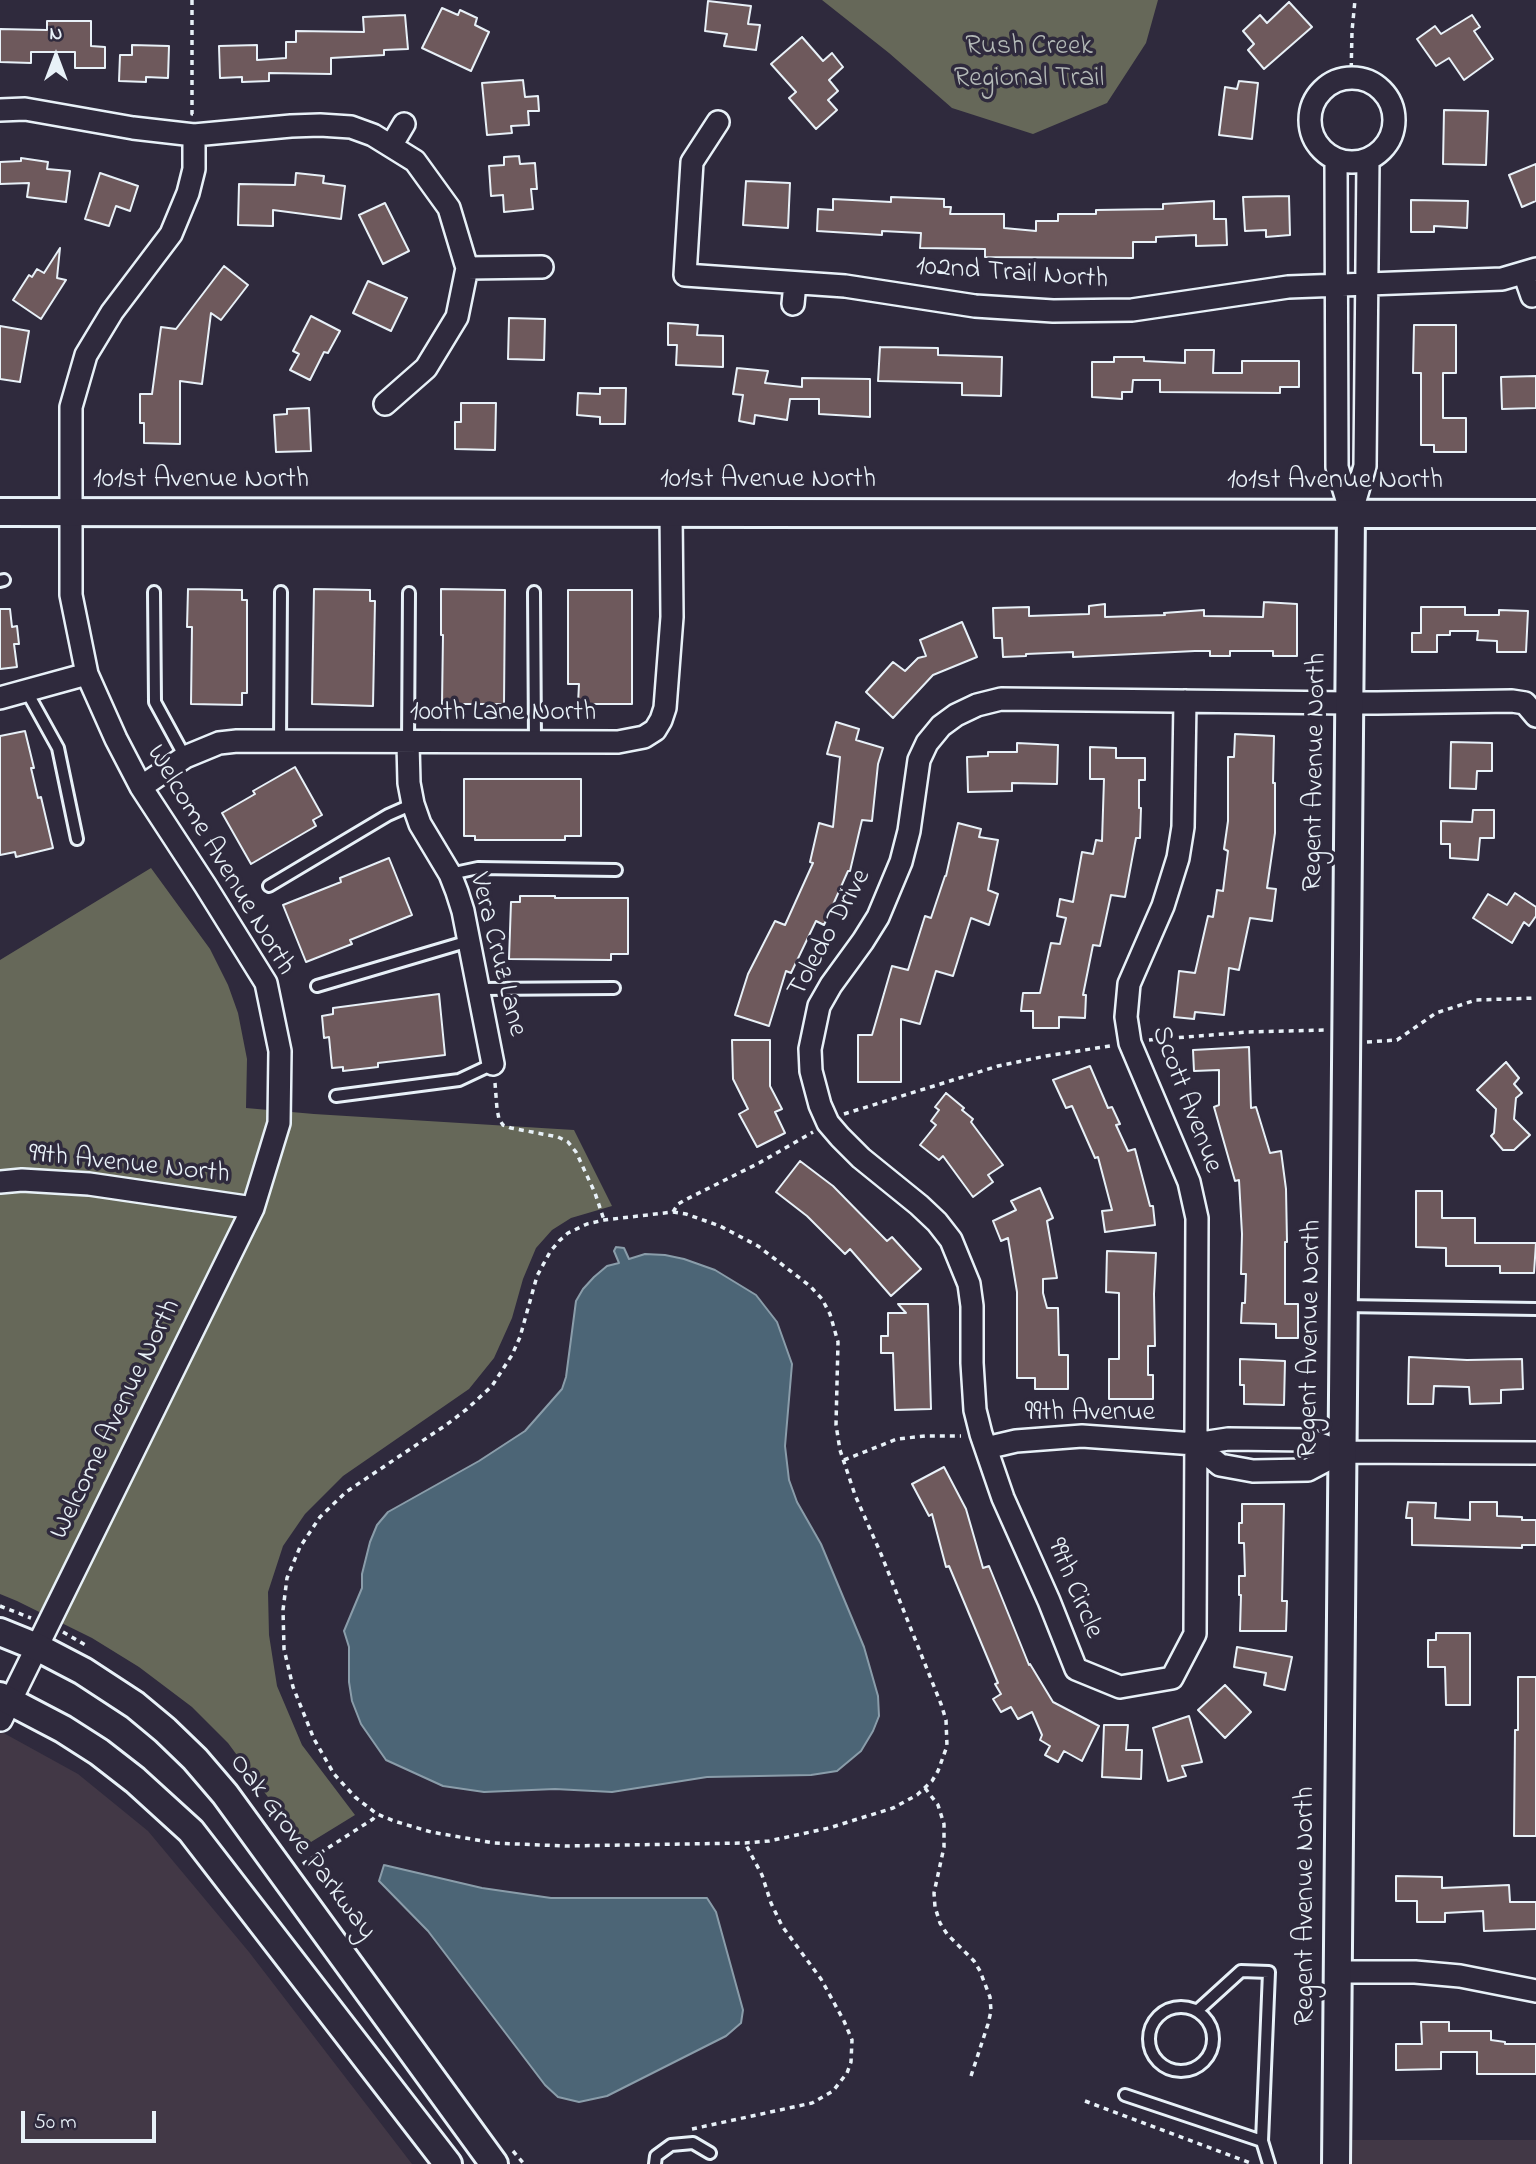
<!DOCTYPE html>
<style>
body{margin:0}
#map{position:relative;width:1536px;height:2164px;overflow:hidden;background:#2f2a3d;font-family:"Indie Flower",sans-serif}
canvas{display:block}
.north{position:absolute;left:21px;top:21px;width:70px;height:70px;-webkit-text-stroke:5px #2f2a3d;paint-order:stroke;rotate:0deg;font-size:19px;font-weight:700;line-height:28px;text-align:center;color:#e8f1f8}
.north::after{content:'';display:block;margin:auto;width:24px;height:32px;background:#e8f1f8;clip-path:polygon(50% 0,100% 100%,50% 72%,0 100%)}
.scale{position:absolute;left:21px;top:2111px;width:135px;height:32px;box-sizing:border-box;border:4px solid #e8f1f8;border-top:0;padding-left:9px;font-size:21px;line-height:24px;white-space:nowrap;color:#e8f1f8;-webkit-text-stroke:5px #2f2a3d;paint-order:stroke}
</style>
<div id="map">
<canvas width="1536" height="2164"></canvas>
<div class="north">N</div>
<div class="scale">50 m</div>
</div>
<script>
const c = document.querySelector('canvas').getContext('2d');
c.lineJoin = 'round';
function paint(path, color) {
  c.fillStyle = color;
  c.fill(path, 'evenodd');
}
function poly(rows) {
  const path = new Path2D();
  for (const r of rows) {
    if (r.length === 3) {
      path.moveTo(r[0] + r[2], r[1]);
      path.arc(r[0], r[1], r[2], 0, 2 * Math.PI);
      continue;
    }
    path.moveTo(r[0], r[1]);
    for (let i = 2; i < r.length; i += 2) path.lineTo(r[i], r[i + 1]);
  }
  return path;
}
function trace(path, color, width, dash) {
  c.strokeStyle = color;
  c.lineWidth = width;
  c.lineCap = dash ? 'butt' : 'round';
  c.setLineDash(dash || []);
  c.stroke(path);
}
function write(font, color, halo, rows, align = 'center') {
  c.font = font + ' "Indie Flower",sans-serif';
  c.lineWidth = 7;
  c.setLineDash([]);
  c.textBaseline = 'middle';
  c.strokeStyle = halo;
  c.fillStyle = color;
  for (const [text, x, y, turn = 0] of rows) {
    c.save();
    c.translate(x, y);
    c.rotate((+turn || 0) * Math.PI / 180);
    c.textAlign = isNaN(turn) ? turn : align;
    if (halo) c.strokeText(text, 0, 0);
    c.fillText(text, 0, 0);
    c.restore();
  }
}
paint(poly([
 [0,1731,78,1774,148,1831,249,1952,412,2164,0,2164],
 [1351,2140,1536,2140,1536,2164,1350,2164]
]), '#423846');
paint(poly([
 [822,0,1158,0,1146,43,1107,103,1033,134,952,108,889,53],
 [151,868,210,949,228,985,238,1013,247,1059,246,1108,314,1114,574,1130,612,1206,571,1218,552,1230,536,1248,523,1279,512,1318,494,1358,469,1389,343,1476,305,1514,283,1546,268,1592,269,1635,277,1686,302,1745,355,1815,311,1842,299,1839,228,1743,192,1707,139,1667,92,1638,17,1601,0,1594,0,960]
]), '#666859');
const water = poly([
 [616,1247,624,1248,629,1259,645,1254,665,1255,684,1259,715,1270,756,1295,777,1322,792,1364,785,1446,789,1480,797,1502,821,1544,864,1647,878,1696,879,1716,873,1731,861,1751,837,1771,811,1775,707,1777,612,1792,555,1789,484,1792,443,1786,386,1760,361,1724,352,1701,349,1682,349,1647,344,1631,362,1588,362,1574,370,1542,377,1525,388,1512,479,1461,525,1431,562,1389,566,1377,576,1301,583,1289,594,1277,607,1266,619,1263,614,1251,616,1247],
 [384,1865,482,1888,551,1898,707,1898,716,1912,743,2010,741,2023,726,2036,607,2096,579,2102,558,2097,545,2085,428,1931,379,1881,384,1865]
]);
paint(water, '#4c6576');
trace(water, '#8a9daa', 2);
const building = poly([
 [708,1,751,6,748,24,760,25,756,50,724,46,727,34,705,31,708,1],
 [1289,2,1312,27,1264,69,1248,50,1254,44,1243,31,1260,15,1267,23,1289,2],
 [442,8,458,15,460,10,477,18,475,25,489,32,471,71,422,48,442,8],
 [405,15,408,49,384,50,384,55,331,58,331,74,269,73,269,81,242,82,242,77,220,78,219,46,257,45,257,60,286,58,286,42,296,42,296,31,364,32,363,17,405,15],
 [1472,15,1480,27,1474,31,1493,59,1464,80,1449,58,1436,66,1417,39,1435,26,1441,34,1472,15],
 [47,21,91,21,91,46,105,47,105,68,75,68,75,52,31,52,31,63,0,62,0,29,47,30,47,21],
 [802,37,823,61,832,53,843,67,829,80,838,91,828,100,837,110,816,129,789,98,796,92,771,64,802,37],
 [132,45,169,46,168,78,146,77,146,82,119,81,120,55,132,55,132,45],
 [523,80,525,97,538,96,539,111,528,111,529,125,511,126,512,133,487,135,482,83,523,80],
 [1239,81,1258,83,1252,139,1219,135,1225,87,1237,89,1239,81],
 [1444,110,1488,111,1486,165,1443,164,1444,110],
 [519,156,520,164,535,163,537,189,531,189,533,209,504,212,503,195,491,196,489,166,504,165,504,157,519,156],
 [21,158,48,162,47,169,70,171,66,202,27,197,29,183,0,184,0,162,21,161,21,158],
 [1536,164,1536,201,1522,207,1509,175,1536,164],
 [100,173,138,186,130,211,116,206,109,226,85,219,100,173],
 [296,173,324,176,323,183,345,186,341,219,273,210,273,226,238,225,239,184,295,185,296,173],
 [746,181,790,183,788,228,743,225,746,181],
 [1289,196,1290,235,1266,237,1266,230,1245,231,1243,197,1289,196],
 [891,197,944,199,944,207,951,207,950,214,1004,214,1004,228,1036,231,1036,221,1058,221,1058,214,1096,214,1096,210,1163,209,1163,204,1214,201,1214,219,1226,219,1227,245,1196,246,1196,235,1156,237,1156,242,1133,242,1133,258,985,257,985,249,920,248,921,233,882,231,882,235,817,231,818,209,833,210,833,199,891,202,891,197],
 [1411,200,1468,201,1467,228,1434,226,1434,232,1411,232,1411,200],
 [385,203,409,251,383,264,359,215,385,203],
 [60,248,57,278,66,280,41,319,13,300,29,275,32,277,37,269,44,273,60,248],
 [224,266,248,285,221,320,211,313,202,384,180,381,180,444,144,443,144,423,140,423,140,394,152,394,161,327,176,329,224,266],
 [368,281,407,298,391,331,353,313,368,281],
 [311,316,340,331,328,353,324,352,310,380,290,370,299,354,293,351,311,316],
 [509,318,545,319,544,360,508,359,509,318],
 [668,323,698,325,697,335,723,336,723,367,676,365,677,345,668,345,668,323],
 [1414,325,1456,325,1456,373,1443,373,1443,418,1466,418,1466,452,1434,452,1434,445,1421,445,1421,373,1413,373,1414,325],
 [0,326,29,331,20,382,0,379,0,326],
 [880,347,938,348,938,355,1002,357,1001,396,962,395,962,383,878,381,880,347],
 [1185,350,1214,350,1213,373,1242,373,1242,361,1299,361,1299,387,1280,387,1280,393,1160,392,1160,380,1133,380,1132,392,1122,392,1122,399,1092,397,1092,362,1114,362,1114,357,1144,357,1144,361,1185,363,1185,350],
 [737,368,768,371,765,383,802,387,802,378,870,379,870,417,819,414,819,399,790,399,787,420,755,415,754,424,739,421,743,395,733,394,737,368],
 [1536,376,1536,408,1502,409,1501,377,1536,376],
 [600,388,626,388,625,424,600,424,600,417,577,415,578,393,600,394,600,388],
 [461,403,496,403,495,450,455,449,455,422,461,422,461,403],
 [309,408,311,451,276,452,274,415,287,414,287,409,309,408],
 [188,589,242,590,242,600,247,600,247,693,242,693,242,705,191,704,192,627,187,627,188,589],
 [314,589,370,590,370,601,375,601,373,706,312,704,314,589],
 [441,589,505,590,504,704,442,704,443,635,441,635,441,589],
 [568,590,632,590,632,704,578,704,579,684,568,684,568,590],
 [1264,602,1297,604,1297,656,1273,656,1273,651,1230,651,1230,656,1210,656,1210,651,1195,651,1073,657,1073,652,1026,654,1026,656,1003,657,1002,638,994,638,993,608,1029,607,1029,616,1089,614,1089,606,1105,604,1105,617,1165,615,1164,613,1204,610,1204,616,1263,617,1264,602],
 [1421,607,1465,607,1465,615,1499,615,1499,610,1528,611,1526,652,1497,652,1497,641,1477,640,1478,631,1450,631,1450,635,1437,635,1437,652,1412,652,1412,633,1421,633,1421,607],
 [0,609,10,609,12,627,17,626,19,644,14,644,17,667,0,669,0,609],
 [962,622,977,657,933,675,893,718,866,692,893,662,905,671,918,658,926,656,920,640,962,622],
 [836,722,859,729,856,740,883,748,878,764,872,821,862,820,850,871,848,871,824,925,816,921,791,973,786,971,769,1026,735,1015,748,974,775,921,785,925,813,863,810,862,819,823,833,827,840,757,827,754,836,722],
 [25,731,34,768,31,768,38,798,41,797,53,848,16,857,15,852,0,855,0,736,25,731],
 [1235,734,1274,736,1273,783,1275,783,1275,833,1267,888,1276,889,1272,921,1250,918,1239,970,1229,968,1224,1015,1195,1012,1194,1019,1174,1017,1179,971,1195,973,1208,916,1213,917,1217,890,1223,891,1228,851,1224,849,1228,821,1228,757,1234,757,1235,734],
 [1451,742,1492,743,1492,771,1477,771,1476,789,1450,788,1451,742],
 [1017,743,1058,745,1057,784,1012,783,1012,791,968,792,967,757,988,756,988,752,1017,752,1017,743],
 [1090,747,1116,748,1116,758,1145,758,1145,780,1139,780,1139,808,1141,808,1140,838,1136,838,1125,897,1111,895,1100,946,1093,945,1083,995,1086,995,1085,1018,1059,1017,1059,1028,1033,1028,1033,1011,1021,1011,1023,993,1040,993,1051,943,1060,944,1066,918,1057,916,1060,899,1073,902,1082,852,1093,854,1096,840,1102,841,1104,779,1090,779,1090,747],
 [295,767,322,815,313,820,316,826,251,864,222,813,255,794,253,791,295,767],
 [464,779,581,779,581,836,565,836,565,840,475,840,475,836,464,836,464,779],
 [1473,810,1494,810,1494,838,1480,838,1478,860,1450,858,1450,844,1441,844,1441,821,1472,822,1473,810],
 [958,823,981,829,979,837,998,840,988,890,998,894,989,925,971,918,953,976,936,971,920,1024,901,1019,901,1082,858,1082,858,1035,872,1035,892,966,908,970,925,916,931,918,945,876,946,876,958,823],
 [389,858,412,915,350,940,352,944,306,962,283,905,341,882,340,878,389,858],
 [1515,893,1536,907,1536,916,1529,926,1524,922,1512,943,1473,918,1488,894,1507,905,1515,893],
 [520,896,555,896,555,898,628,898,628,954,611,954,611,960,509,959,511,902,520,902,520,896],
 [439,994,445,1055,378,1063,378,1067,343,1071,343,1067,332,1068,329,1037,324,1038,322,1016,333,1014,333,1008,439,994],
 [732,1040,770,1040,770,1086,782,1109,775,1112,785,1133,757,1147,739,1114,748,1109,733,1079,732,1040],
 [1249,1047,1251,1108,1256,1107,1270,1153,1281,1151,1286,1189,1287,1242,1285,1242,1285,1304,1298,1304,1298,1338,1276,1338,1276,1324,1241,1323,1242,1303,1245,1303,1246,1274,1241,1274,1242,1234,1239,1180,1235,1181,1214,1107,1219,1105,1219,1070,1194,1071,1193,1050,1249,1047],
 [1506,1062,1519,1078,1514,1084,1522,1093,1516,1098,1514,1119,1530,1135,1514,1150,1503,1150,1491,1136,1494,1133,1496,1109,1477,1090,1506,1062],
 [1090,1066,1108,1108,1112,1107,1120,1124,1116,1125,1128,1151,1135,1149,1150,1206,1153,1206,1155,1225,1105,1232,1102,1211,1112,1210,1098,1157,1095,1158,1072,1106,1066,1108,1053,1080,1090,1066],
 [946,1093,964,1108,962,1110,973,1119,971,1122,1003,1165,988,1175,993,1182,973,1197,943,1156,939,1160,920,1145,936,1125,931,1121,939,1110,935,1107,946,1093],
 [800,1161,833,1186,887,1241,892,1237,921,1269,891,1296,850,1249,845,1254,807,1216,776,1192,800,1161],
 [1040,1188,1053,1218,1047,1221,1057,1278,1043,1279,1043,1293,1047,1308,1058,1308,1059,1355,1068,1355,1068,1389,1035,1389,1035,1378,1017,1378,1017,1292,1008,1238,1001,1241,993,1221,1016,1210,1011,1201,1040,1188],
 [1416,1191,1442,1191,1442,1218,1475,1218,1475,1243,1536,1243,1534,1273,1500,1273,1500,1266,1446,1266,1446,1248,1416,1247,1416,1191],
 [1107,1251,1156,1253,1154,1294,1155,1346,1148,1346,1148,1375,1153,1375,1153,1399,1109,1399,1109,1359,1119,1359,1119,1293,1106,1292,1107,1251],
 [898,1304,928,1304,931,1409,895,1410,893,1353,881,1353,881,1336,888,1336,888,1313,906,1313,898,1304],
 [1409,1357,1467,1360,1522,1359,1523,1389,1501,1390,1501,1403,1470,1404,1469,1387,1434,1386,1433,1404,1408,1404,1409,1357],
 [1240,1359,1285,1361,1284,1405,1244,1404,1244,1385,1240,1385,1240,1359],
 [944,1467,966,1509,983,1568,989,1566,1029,1665,1030,1664,1053,1702,1099,1726,1082,1761,1064,1751,1058,1762,1045,1755,1050,1746,1040,1740,1042,1735,1032,1712,1018,1719,1011,1707,1001,1712,993,1699,1001,1694,995,1684,998,1683,949,1566,946,1567,932,1514,929,1516,912,1484,944,1467],
 [1408,1502,1436,1503,1435,1518,1470,1520,1470,1502,1497,1502,1497,1516,1522,1517,1522,1520,1536,1520,1536,1545,1522,1545,1522,1548,1412,1545,1412,1518,1406,1518,1408,1502],
 [1242,1504,1284,1504,1282,1601,1287,1601,1286,1631,1240,1631,1241,1595,1239,1595,1239,1576,1245,1576,1244,1543,1239,1543,1239,1523,1242,1523,1242,1504],
 [1436,1633,1470,1633,1470,1705,1446,1705,1445,1667,1428,1667,1428,1640,1436,1640,1436,1633],
 [1237,1647,1292,1657,1285,1690,1264,1685,1266,1673,1234,1667,1237,1647],
 [1518,1677,1536,1677,1536,1836,1514,1836,1515,1730,1518,1730,1518,1677],
 [1225,1685,1251,1712,1225,1738,1198,1710,1225,1685],
 [1189,1716,1202,1762,1182,1766,1186,1776,1168,1781,1153,1728,1189,1716],
 [1104,1725,1128,1725,1126,1750,1142,1750,1141,1779,1102,1777,1104,1725],
 [1396,1876,1442,1877,1442,1888,1509,1885,1510,1902,1536,1902,1536,1929,1484,1931,1483,1911,1445,1913,1445,1922,1417,1922,1417,1901,1396,1901,1396,1876],
 [1421,2022,1449,2022,1449,2031,1491,2031,1491,2040,1505,2042,1505,2044,1536,2044,1536,2074,1477,2074,1477,2052,1441,2052,1441,2069,1396,2070,1396,2044,1422,2044,1421,2022]
]);
paint(building, '#6e595c');
trace(building, '#e8f1f8', 2);
const service = poly([
 [0,581,4,580],
 [154,592,155,702,185,757],
 [534,592,535,742],
 [27,692,58,748,77,839],
 [280,741,281,592],
 [408,743,409,593],
 [450,874,478,868,616,870],
 [269,886,388,815,413,804],
 [317,986,469,941],
 [479,989,614,988],
 [336,1096,459,1080,493,1064],
 [1343,1306,1536,1309],
 [1181,2039,32],
 [1197,2011,1241,1971,1269,1972,1262,2141,1269,2164],
 [1125,2095,1262,2141],
 [655,2164,656,2156,671,2145,693,2143,710,2153]
]);
const minor = poly([
 [1352,120,42],
 [0,110,25,109,133,128,194,135,291,126,320,125,351,127,373,135,415,161,449,208,467,268,457,317,426,368,385,404],
 [718,122,692,162,685,275,845,286,975,306,1053,311,1132,310,1288,287,1502,279,1536,269],
 [391,146,404,124],
 [1336,160,1337,467,1351,513],
 [467,268,542,267],
 [1524,273,1532,296],
 [793,304,795,283],
 [1351,514,1365,466,1368,160],
 [0,698,87,674],
 [1185,701,1183,827,1178,858,1163,906,1129,984,1126,1017,1130,1043,1189,1182,1197,1218,1195,1634,1172,1678,1120,1687,1076,1669,1049,1601,1003,1498,981,1434,975,1410,972,1363,972,1306,969,1284,951,1240,937,1222,919,1205,861,1158,840,1137,828,1123,820,1105,811,1071,810,1049,819,1006,831,985,863,941,878,917,901,862,909,831,919,760,927,743,941,726,956,715,977,705,1001,699,1349,703,1377,703,1512,701,1525,703,1536,716],
 [408,743,409,783,413,804,420,824,450,874,457,892,463,911,493,1064],
 [141,787,185,757,219,743,237,741,618,742,644,737,655,730,661,720,665,708,672,617,671,512],
 [0,1182,22,1180,89,1184,253,1208],
 [1195,1444,1220,1465,1253,1471,1308,1470,1342,1452],
 [986,1448,1016,1441,1082,1436,1195,1444,1228,1439,1309,1440,1342,1452,1536,1453],
 [1,1720,253,1208,279,1123,280,1051,266,983,205,885,141,787,116,739,87,674,71,595,71,407,86,355,112,312,171,234,188,193,194,169,194,135],
 [1338,1972,1415,1972,1460,1976,1536,1991]
]);
const tertiary = poly([
 [0,512,1536,514],
 [0,1632,37,1647,83,1671,135,1705,165,1730,195,1759,225,1794,494,2164],
 [0,1696,63,1729,99,1752,135,1780,191,1831,448,2164],
 [1336,2164,1351,514]
]);
trace(service, '#e8f1f8', 16);
trace(minor, '#e8f1f8', 26);
trace(tertiary, '#e8f1f8', 32);
trace(poly([
 [192,0,192,114,195,114],
 [1351,78,1352,31,1355,0],
 [1149,1040,1248,1032,1326,1030],
 [1367,1042,1397,1040,1436,1013,1476,1000,1536,998],
 [495,1083,497,1109,499,1119,503,1125,511,1128,558,1137,568,1142,576,1152,595,1193,604,1220],
 [844,1114,998,1066,1046,1056,1110,1046],
 [673,1212,686,1214,720,1226,758,1246,810,1286,822,1299,830,1314,838,1342,836,1425,840,1450,855,1495,881,1554,941,1704,946,1720,947,1746,938,1771,932,1781,917,1795,893,1808,829,1828,769,1841,745,1843,565,1846,494,1843,431,1832,394,1821,377,1814,355,1797,334,1774,314,1739,293,1687,284,1649,283,1610,287,1578,300,1547,320,1517,346,1492,446,1425,467,1409,492,1386,512,1355,520,1337,537,1276,550,1252,559,1241,568,1233,587,1224,604,1220,673,1212],
 [673,1212,678,1204,685,1200,759,1163,813,1132],
 [844,1460,897,1439,925,1436,961,1436],
 [0,1606,31,1618],
 [63,1632,87,1646],
 [925,1788,938,1805,944,1824,944,1847,934,1893,935,1907,940,1923,947,1934,974,1961,980,1971,990,1997,991,2011,988,2024,971,2076],
 [303,1864,373,1819,377,1814],
 [1085,2101,1253,2164],
 [692,2129,812,2103,833,2091,847,2073,851,2062,852,2040,844,2021,821,1979,782,1926,771,1903,762,1875,745,1843],
 [513,2151,524,2164]
]), '#e8f1f8', 3.5, [5, 5]);
trace(service, '#2f2a3d', 10);
trace(minor, '#2f2a3d', 21);
trace(tertiary, '#2f2a3d', 26);
write('28px', '#b4bab8', '#2f2a3d', [
 ["Rush Creek",1029,48],
 ["Regional Trail",1029,80]
]);
write('28px', '#e8f1f8', '#2f2a3d', [
 ["102nd Trail North",1012,275,4],
 ["101st Avenue North",201,481],
 ["101st Avenue North",768,481],
 ["101st Avenue North",1335,482],
 ["100th Lane North",503,714],
 ["Regent Avenue North",1317,772,-89],
 ["Welcome Avenue North",219,861,59],
 ["Toledo Drive",831,934,-61],
 ["Vera Cruz Lane",496,955,76],
 ["Scott Avenue",1185,1100,69],
 ["99th Avenue North",129,1166,6],
 ["Regent Avenue North",1312,1339,-89],
 ["99th Avenue",1090,1414],
 ["Welcome Avenue North",117,1420,-64],
 ["99th Circle",1073,1589,67],
 ["Oak Grove Parkway",301,1848,53],
 ["Regent Avenue North",1307,1906,-90]
]);
</script>
